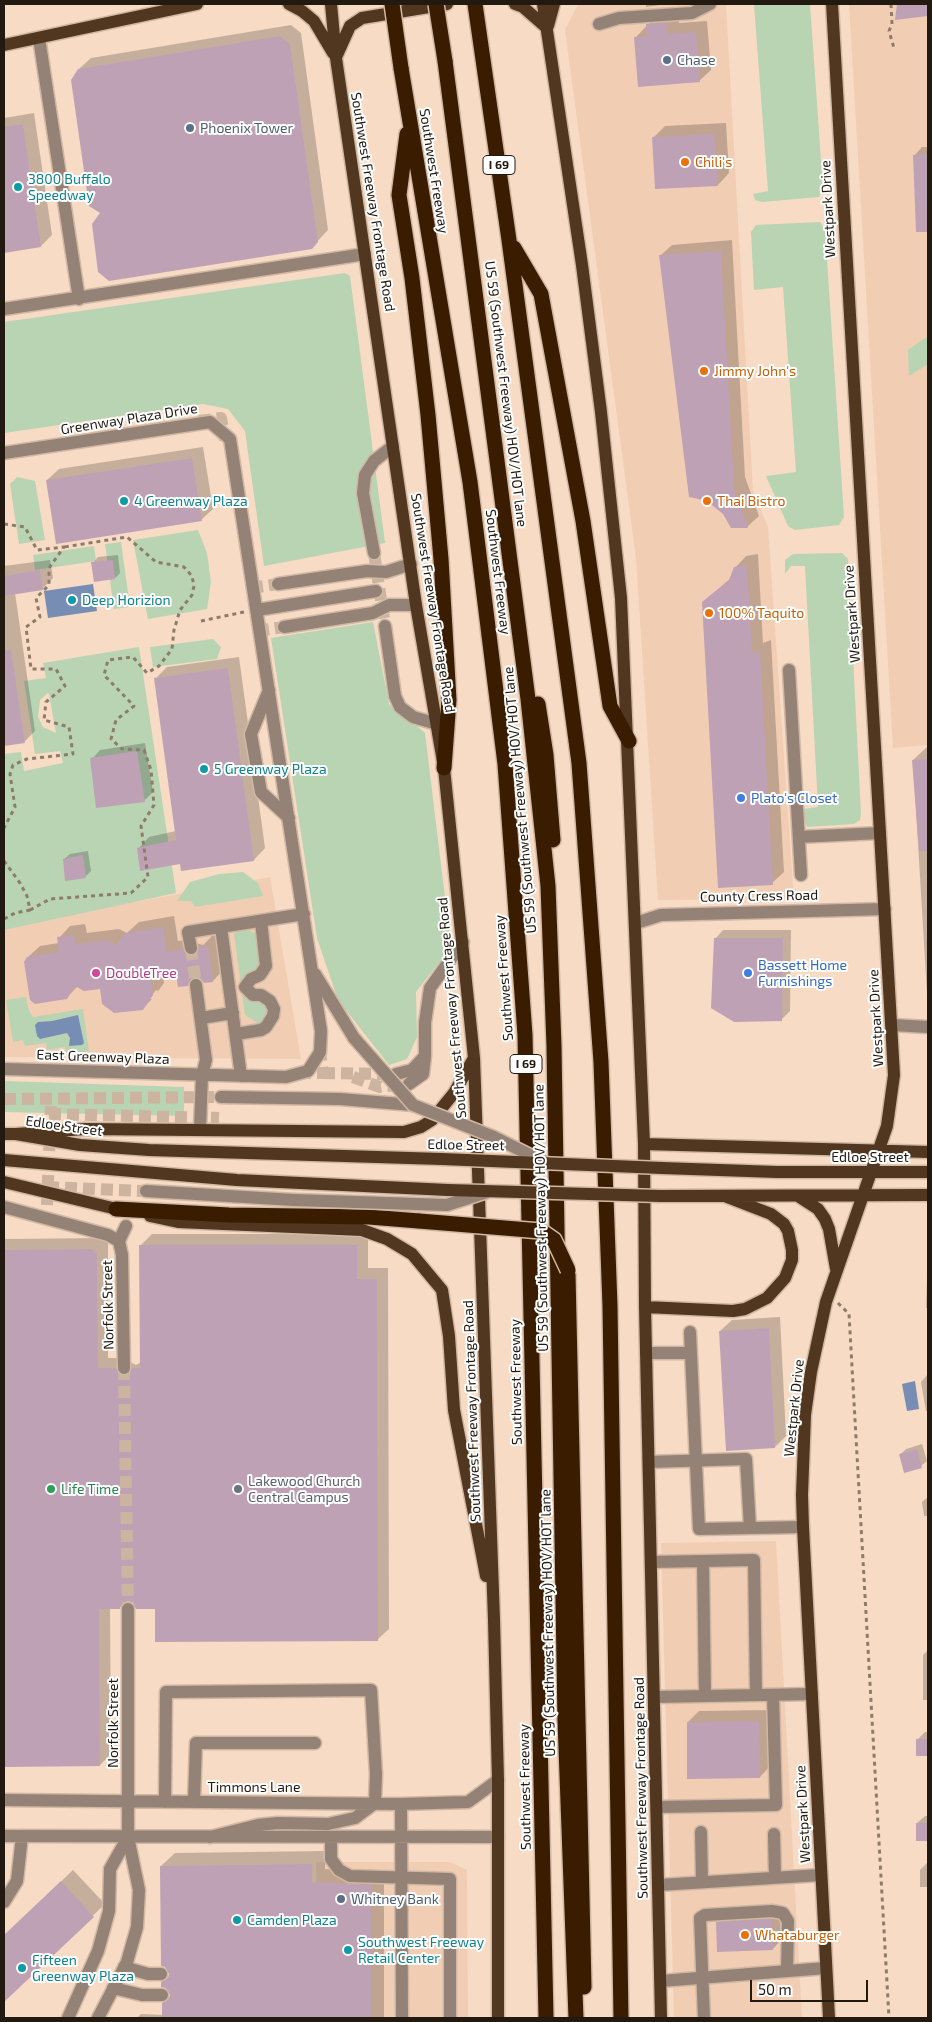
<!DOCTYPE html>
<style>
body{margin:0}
#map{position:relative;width:932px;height:2022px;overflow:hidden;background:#f7dbc4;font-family:"Exo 2",sans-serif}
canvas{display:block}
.frame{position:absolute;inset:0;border:5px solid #221910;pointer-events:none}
.scale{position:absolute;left:750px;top:1980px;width:118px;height:22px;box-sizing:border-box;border:2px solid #221910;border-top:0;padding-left:6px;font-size:15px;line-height:18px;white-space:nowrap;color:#221910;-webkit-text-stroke:4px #fff;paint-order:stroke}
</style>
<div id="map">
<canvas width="932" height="2022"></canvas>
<div class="frame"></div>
<div class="scale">50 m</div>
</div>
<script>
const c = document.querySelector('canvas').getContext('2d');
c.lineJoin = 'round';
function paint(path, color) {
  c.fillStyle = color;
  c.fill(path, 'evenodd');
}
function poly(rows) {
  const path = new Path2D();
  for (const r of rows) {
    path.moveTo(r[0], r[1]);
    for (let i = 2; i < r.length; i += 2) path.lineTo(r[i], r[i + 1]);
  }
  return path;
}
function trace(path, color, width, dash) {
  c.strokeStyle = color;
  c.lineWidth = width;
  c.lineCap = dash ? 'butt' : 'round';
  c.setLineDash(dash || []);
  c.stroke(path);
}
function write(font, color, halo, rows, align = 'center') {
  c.font = font + ' "Exo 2",sans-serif';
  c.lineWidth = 4;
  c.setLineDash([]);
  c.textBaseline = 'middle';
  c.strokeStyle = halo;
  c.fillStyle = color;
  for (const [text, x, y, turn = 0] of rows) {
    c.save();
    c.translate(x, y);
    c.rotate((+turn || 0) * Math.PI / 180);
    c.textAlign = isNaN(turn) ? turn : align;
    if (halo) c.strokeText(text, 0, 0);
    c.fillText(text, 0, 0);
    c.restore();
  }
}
paint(poly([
 [578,4,726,4,753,491,768,527,794,899,658,900,636,558,565,30],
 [849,4,928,4,928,745,893,748],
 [270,877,301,1059,4,1057,4,926],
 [776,1541,802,2018,674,2018,661,1543],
 [316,1862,450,1862,467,1870,468,2018,318,2018]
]), '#f1ceb3');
paint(poly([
 [754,4,810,4,823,189,819,197,762,202,755,200,753,194,768,191],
 [820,222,825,229,844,517,839,525,795,530,788,526,766,476,796,472,783,287,754,290,751,232,756,225],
 [345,273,350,276,385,543,264,566,245,431,228,409,203,404,4,433,4,322],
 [928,336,928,364,909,376,908,350],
 [17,477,35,481,45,540,19,544,10,484],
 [198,530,207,553,211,582,207,609,148,619,133,540],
 [121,542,130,607,114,609,105,544],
 [94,546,96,561,35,570,33,555],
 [842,553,848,559,861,814,860,820,854,824,807,827,802,816,803,809,818,807,805,566,791,566,785,574,785,560,793,554],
 [373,622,389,704,407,722,417,726,425,733,451,947,416,992,417,1037,407,1059,389,1065,338,1000,317,938,271,638],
 [213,639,221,647,217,659,153,667,150,647],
 [139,647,176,893,4,930,4,754,21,752,24,771,63,763,60,751,35,754,24,681,46,678,43,663],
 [48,693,49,694,56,733,43,727,38,717,40,700],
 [243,872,258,883,263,896,195,907,191,901,177,901,190,882,219,874],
 [245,928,256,934,260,964,251,979,253,1002,261,1000,267,1008,267,1019,259,1024,245,1015,234,934],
 [26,997,29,1011,33,1017,83,1009,89,1051,67,1055,65,1047,47,1050,46,1043,25,1046,23,1040,13,1042,6,1000],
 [4,1081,184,1087,184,1116,4,1112]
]), '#b8d4b3');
paint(poly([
 [93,584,97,611,48,618,44,591],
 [78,1015,84,1043,82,1045,69,1046,70,1038,67,1033,40,1039,37,1036,35,1025,38,1022,52,1021],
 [915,1381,919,1409,907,1411,902,1384]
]), '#788db3');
paint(poly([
 [646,4,667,4,646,7],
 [898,4,928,4,928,20,927,15,896,18],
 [678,12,679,23,707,21,711,70,699,81,636,37,659,13],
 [291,25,301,33,328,230,311,248,102,213,79,69,91,58],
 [34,113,52,235,41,246,4,252,4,118],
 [726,123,729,173,718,185,653,138,665,126],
 [922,147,928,147,928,230,917,231,914,156],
 [732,240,745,477,759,516,747,527,732,527,660,256,672,245],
 [203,447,213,509,201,520,47,480,59,469],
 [758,554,763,643,771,640,784,872,772,883,703,603,731,578,735,568,746,556],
 [118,555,120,573,115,578,93,563,98,557],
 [50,560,53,578,42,589,15,593,35,731,24,742,4,745,4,566],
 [239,657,265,848,254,860,181,862,138,849,149,837,176,831,155,679,167,667],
 [145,743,153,792,145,800,92,759,100,750],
 [928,746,928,994,927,994,913,760],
 [88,851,91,871,85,877,64,859,70,854],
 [174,916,178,941,194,939,196,943,203,945,212,936,219,935,224,969,213,981,196,976,187,985,177,973,163,975,164,983,153,998,158,991,156,990,149,999,152,999,142,1009,101,988,78,986,66,998,28,957,40,946,59,943,59,938,70,926,85,924,87,933,119,929,127,933,139,922],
 [723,930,791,930,790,1011,782,1019,715,939],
 [152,1234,368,1234,368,1268,388,1268,389,1629,377,1640,157,1608,127,1601,119,1608,110,1608,111,1754,100,1765,4,1766,4,1239,104,1238,108,1242,108,1358,127,1358,128,1361,136,1365,141,1362,141,1245],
 [928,1276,928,1308,926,1308,927,1278],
 [780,1317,786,1436,775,1447,720,1331,732,1320],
 [928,1374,928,1411,926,1411,921,1382],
 [922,1444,927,1461,921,1466,901,1454,906,1449],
 [928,1497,928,1516,924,1516,922,1502],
 [928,1650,928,1700,923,1700,923,1655],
 [770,1710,771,1765,760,1777,688,1722,699,1711],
 [925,1732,928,1732,928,1754,918,1755,917,1740],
 [925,1816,928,1816,928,1840,917,1840,917,1823],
 [325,1851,325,1869,384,1872,384,2018,137,2018,141,2014,163,2015,163,2004,171,1995,163,1983,170,1975,161,1866,175,1853],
 [928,1862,928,1887,920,1887,920,1870],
 [73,1870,105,1904,4,2001,4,1936],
 [780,1911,781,1940,773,1949,718,1923,726,1914]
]), '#0003');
paint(poly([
 [897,4,928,4,928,16,895,20],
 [667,23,668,34,696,32,700,82,638,87,634,37,647,36,646,24],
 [280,36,290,44,318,242,312,249,109,281,98,272,92,224,100,213,89,206,71,80,78,69],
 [23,124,41,247,4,253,4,127],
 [715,134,718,186,655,189,652,137],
 [928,154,928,232,916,232,913,155],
 [721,251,734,489,748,528,731,528,723,514,707,501,689,497,659,255],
 [192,458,202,521,56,544,46,480],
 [113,560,115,579,94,582,91,562],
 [747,565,752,653,760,651,773,885,718,888,702,602,729,580,734,567],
 [40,570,43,590,4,596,4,576],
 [11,650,25,743,4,746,4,651],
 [228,668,254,861,181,871,180,864,140,871,137,848,176,840,154,678],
 [137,751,145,802,96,808,90,758],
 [928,759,928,851,919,851,912,760],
 [83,855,86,878,65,881,63,859],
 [163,927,167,952,183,949,185,954,192,956,197,954,199,947,208,946,213,982,204,983,200,978,194,977,189,981,188,986,178,987,176,974,150,977,153,995,143,1010,114,1013,102,1004,100,989,84,991,75,986,67,999,35,1004,30,1000,24,962,27,957,59,952,57,937,74,935,75,944,107,940,116,945,126,933],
 [714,938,783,938,782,1021,734,1022,711,1008],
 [139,1245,357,1245,357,1279,377,1279,378,1641,155,1642,155,1609,136,1609,132,1602,128,1601,121,1605,120,1609,99,1609,100,1766,4,1767,4,1250,92,1249,97,1254,98,1368,116,1368,120,1375,125,1376,129,1375,132,1368,140,1368],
 [769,1328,775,1448,726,1451,719,1331],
 [917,1449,922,1468,904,1473,899,1454],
 [759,1721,760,1778,687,1779,687,1722],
 [916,1739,928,1739,928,1756,916,1756],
 [916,1823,928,1823,928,1841,916,1841],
 [312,1864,312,1882,371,1885,371,2018,162,2018,162,2003,169,1999,170,1995,166,1988,161,1987,161,1982,168,1978,169,1974,165,1967,161,1966,160,1866],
 [61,1881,94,1917,4,2002,4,1935],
 [772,1919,773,1950,717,1952,716,1922]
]), '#bfa1b5');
trace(poly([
 [199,421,221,418,225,440],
 [374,553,385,626],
 [251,588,278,584],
 [257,631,284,627],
 [191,948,196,985],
 [299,1073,323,1073,319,1046],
 [323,1073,394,1074],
 [353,1077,380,1087,404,1084],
 [4,1099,221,1097],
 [49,1114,219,1118],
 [47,1187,146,1191],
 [47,1205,51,1106],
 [124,1368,128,1609]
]), '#ccb4a0', 12, [12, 6]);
const minor = poly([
 [599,24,619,18,692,13,710,4],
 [39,38,79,299],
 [4,309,365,254],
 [4,453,210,422,230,439,321,1031,320,1052,308,1071,286,1077,4,1069],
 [374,553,363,493,365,475,374,461,393,446],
 [278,584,367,571,386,572,411,564],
 [257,610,376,591],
 [385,626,395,696,400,707,413,717,437,724],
 [284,627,373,613,389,605,416,605],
 [789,670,801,875],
 [269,690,251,734,261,792,289,818],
 [799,837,880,833],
 [636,923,661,915,885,909],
 [221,927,241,1076],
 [191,948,188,932,304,914],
 [315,974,354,1038],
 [196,985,206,1060,202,1075,200,1129],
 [201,1018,233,1013],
 [892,1025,928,1027],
 [236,1034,261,1030,266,1027,273,1016,274,1009,270,1001,261,995,253,995,245,987,251,979,260,975,266,966,261,921],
 [396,1074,412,1070,425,1056,425,1023,430,988,463,942],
 [409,1084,423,1074,425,1056],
 [221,1097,340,1099,413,1105],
 [146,1191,294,1200],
 [4,1207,108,1235,119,1241],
 [119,1241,122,1255,124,1368],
 [119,1241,126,1226],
 [690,1332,699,1529,803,1527],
 [646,1353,691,1353],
 [649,1462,746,1459,750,1528],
 [703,1561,705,1696],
 [651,1562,754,1560,756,1695],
 [654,1697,812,1694],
 [4,1800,401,1804,468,1802,498,1780],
 [165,1802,166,1692,371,1690,376,1774,375,1803,355,1818,328,1824,278,1823,258,1825,210,1837],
 [194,1802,196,1743,315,1743],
 [401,1804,402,2018],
 [657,1807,776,1805,773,1695],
 [701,1832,702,1882],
 [774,1834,775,1878],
 [4,1836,498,1837],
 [331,1838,331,1859,339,1870,350,1876,450,1879,450,2018],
 [659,1885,821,1875],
 [4,1902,17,1881,22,1836],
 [124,1967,148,1974,161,1974],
 [661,1981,826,1968],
 [113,1988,142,1995,162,1995],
 [68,2018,98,1951,109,1911,110,1869,128,1837],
 [98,2018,127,1962,137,1927,139,1890,128,1837,128,1609],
 [704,2018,700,1918,705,1915,772,1911,783,1913,788,1921,787,1971]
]);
const major = poly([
 [289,4,302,11,314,21,333,53],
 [331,4,336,58,416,605,444,768,474,1058,494,1620,498,1780,498,2018],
 [515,4,523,7,547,28],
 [543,4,582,265,601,412,621,598,644,1144,645,1307,661,2018],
 [548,26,554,4],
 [4,45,197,4],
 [337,55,350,26,362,18,447,4],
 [4,1134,16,1134,80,1145,149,1150,442,1159],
 [16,1134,85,1129,404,1132,421,1127,432,1120,454,1093,474,1058],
 [644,1144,928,1152],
 [4,1160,237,1180,448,1190],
 [662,1168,777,1172,928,1172],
 [4,1182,125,1211],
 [660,1196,928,1195],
 [798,1196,818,1209,825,1219,829,1229,836,1269],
 [150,1216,178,1222,362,1230,387,1239,412,1254,442,1290,449,1336,454,1410,486,1576],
 [645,1307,733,1311,745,1309,767,1298,785,1278,792,1260,792,1250,788,1231,784,1224,771,1214,727,1197],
 [829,2018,803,1527,802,1495,805,1415,811,1372,826,1302,887,1126,894,1075,832,4]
]);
const highway = poly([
 [475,4,509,240,579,763,601,1062,610,1306,621,2018],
 [445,61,528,699,548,886,554,1046,565,1721,576,2018],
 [401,68,470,482,505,764,525,1035,546,2018],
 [407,134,399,195,412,278,428,415,441,559,449,700,444,768],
 [514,248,541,294,583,521,610,706,629,741],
 [538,704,546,755,553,840],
 [116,1209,229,1215,369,1217,419,1221],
 [568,1275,584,1987]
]);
trace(minor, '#d1b8a4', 15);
trace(major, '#d1b8a4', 15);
trace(highway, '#d1b8a4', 18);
trace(poly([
 [891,4,892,24,889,31,894,48],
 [4,524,25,527,37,550,64,547,49,568,49,585,36,598,40,617,26,627,31,669,56,669,65,686,46,702,44,720,69,727,73,754,27,759,13,765,10,774,15,807,4,828],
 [201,621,244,612],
 [4,861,20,883,27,896,30,910,15,913,4,919],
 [30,910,50,899,131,893,148,877,141,826,154,805,151,770,144,750,122,749,111,739,116,720,134,706,104,675,108,660,133,657,147,673,159,666,172,649,174,630,180,610,192,595,194,586,192,576,184,567,156,562,127,537,64,547],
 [838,1303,849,1314,889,2018]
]), '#8e7c6b', 3, [4, 4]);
trace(minor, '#938275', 12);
trace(major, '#523720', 12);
trace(highway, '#3a1d00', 15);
const minorBridge = poly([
 [354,1038,413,1105,494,1137,544,1162],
 [294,1200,447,1205,487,1192]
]);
const majorBridge = poly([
 [442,1159,662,1168],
 [448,1190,660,1196]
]);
const highwayBridge = poly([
 [392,4,401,68],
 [436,4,445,61],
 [419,1221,541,1231,554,1240,568,1270]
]);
trace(minorBridge, '#d1b8a4', 15, []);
trace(majorBridge, '#d1b8a4', 15, []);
trace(highwayBridge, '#d1b8a4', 18, []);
trace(minorBridge, '#938275', 12);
trace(majorBridge, '#523720', 12);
trace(highwayBridge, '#3a1d00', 15);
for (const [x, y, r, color] of [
 [667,60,5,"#5c6f8a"],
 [190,128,5,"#5c6f8a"],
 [685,162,5,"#e8710a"],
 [18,187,5,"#0f9aa8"],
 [704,371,5,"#e8710a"],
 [124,501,5,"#0f9aa8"],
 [707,501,5,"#e8710a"],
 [72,600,5,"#0f9aa8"],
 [709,613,5,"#e8710a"],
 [204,769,5,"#0f9aa8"],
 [741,798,5,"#3f7fe0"],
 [96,973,5,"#d1479c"],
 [748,973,5,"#3f7fe0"],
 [51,1489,5,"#2e9e5b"],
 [238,1489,5,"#6b7280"],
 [341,1899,5,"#5c6f8a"],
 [237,1920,5,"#0f9aa8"],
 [745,1935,5,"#e8710a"],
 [348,1950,5,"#0f9aa8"],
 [22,1968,5,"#0f9aa8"]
]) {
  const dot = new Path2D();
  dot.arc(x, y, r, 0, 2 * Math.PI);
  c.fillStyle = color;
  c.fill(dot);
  trace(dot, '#fff', 2);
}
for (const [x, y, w] of [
 [499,165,32],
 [526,1064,32]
]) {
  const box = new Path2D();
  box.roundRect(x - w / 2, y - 9.5, w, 19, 4);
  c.fillStyle = '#fff';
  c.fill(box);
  trace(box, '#221910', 1);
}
write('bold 12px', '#221910', null, [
 ["I 69",499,165],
 ["I 69",526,1064]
]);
write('14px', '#4e5e75', '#fff', [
 ["Chase",677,60],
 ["Phoenix Tower",200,128],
 ["Whitney Bank",351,1899]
], 'left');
write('14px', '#c56008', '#fff', [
 ["Chili's",695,162],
 ["Jimmy John's",714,371],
 ["Thai Bistro",717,501],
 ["100% Taquito",719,613],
 ["Whataburger",755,1935]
], 'left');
write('14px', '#221910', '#fff', [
 ["Southwest Freeway",434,171,81],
 ["Southwest Freeway Frontage Road",373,202,81],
 ["Westpark Drive",828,209,-93],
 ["US 59 (Southwest Freeway) HOV/HOT lane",506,394,83],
 ["Greenway Plaza Drive",129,419,-9],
 ["Southwest Freeway",498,572,83],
 ["Southwest Freeway Frontage Road",433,603,81],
 ["Westpark Drive",852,614,-94],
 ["US 59 (Southwest Freeway) HOV/HOT lane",520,800,-95],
 ["County Cress Road",759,896,-1],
 ["Southwest Freeway",504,978,-94],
 ["Southwest Freeway Frontage Road",452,1008,-95],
 ["Westpark Drive",876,1018,-93],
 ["East Greenway Plaza",103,1057,2],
 ["Edloe Street",64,1126,8],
 ["Edloe Street",466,1145,1],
 ["Edloe Street",870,1157],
 ["US 59 (Southwest Freeway) HOV/HOT lane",541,1218,-91],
 ["Norfolk Street",108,1305,-91],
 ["Southwest Freeway",516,1382,-91],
 ["Westpark Drive",794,1408,-84],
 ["Southwest Freeway Frontage Road",472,1411,-92],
 ["US 59 (Southwest Freeway) HOV/HOT lane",548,1623,-91],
 ["Norfolk Street",113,1723,-90],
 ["Timmons Lane",254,1787],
 ["Southwest Freeway",525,1787,-91],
 ["Southwest Freeway Frontage Road",641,1788,-91],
 ["Westpark Drive",803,1814,-93]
]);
write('14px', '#0d838f', '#fff', [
 ["3800 Buffalo",28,179],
 ["Speedway",28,195],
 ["4 Greenway Plaza",134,501],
 ["Deep Horizion",82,600],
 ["5 Greenway Plaza",214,769],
 ["Camden Plaza",247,1920],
 ["Southwest Freeway",358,1942],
 ["Retail Center",358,1958],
 ["Fifteen",32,1960],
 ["Greenway Plaza",32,1976]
], 'left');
write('14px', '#366cbe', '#fff', [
 ["Plato's Closet",751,798],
 ["Bassett Home",758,965],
 ["Furnishings",758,981]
], 'left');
write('14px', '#b23c85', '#fff', [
 ["DoubleTree",106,973]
], 'left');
write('14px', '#5b616d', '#fff', [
 ["Lakewood Church",248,1481],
 ["Central Campus",248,1497]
], 'left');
write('14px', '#27864d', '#fff', [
 ["Life Time",61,1489]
], 'left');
</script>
